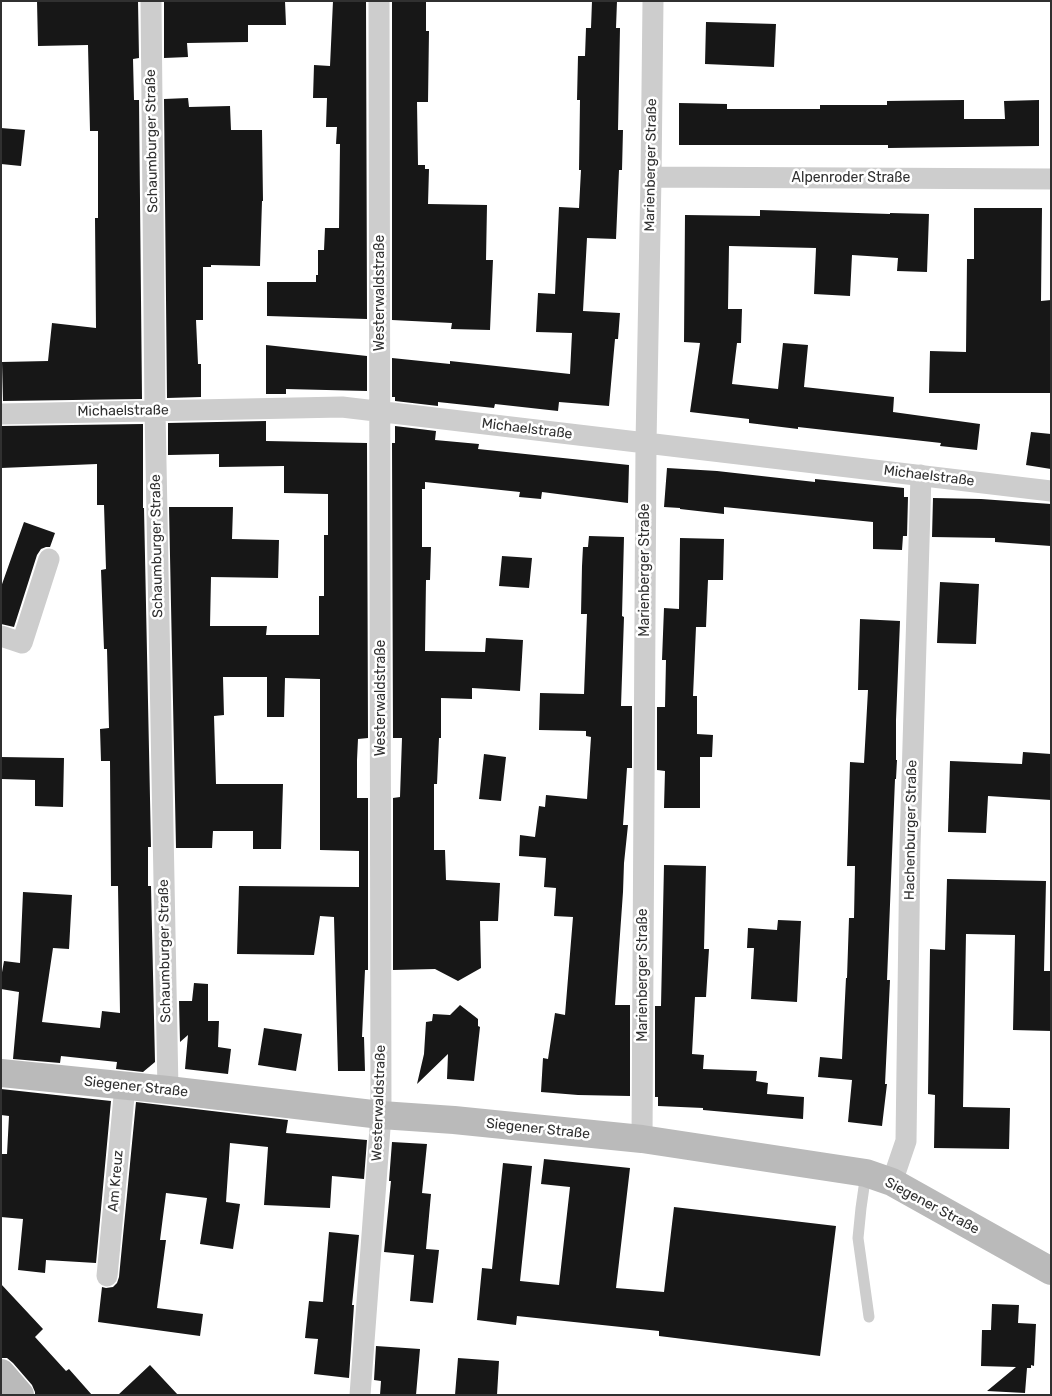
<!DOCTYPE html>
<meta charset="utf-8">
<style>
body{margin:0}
#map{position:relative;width:1052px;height:1396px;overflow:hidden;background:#fff;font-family:Rubik,sans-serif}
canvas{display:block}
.frame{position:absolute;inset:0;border:2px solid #303030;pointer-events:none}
</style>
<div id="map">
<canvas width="1052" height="1396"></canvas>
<div class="frame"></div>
</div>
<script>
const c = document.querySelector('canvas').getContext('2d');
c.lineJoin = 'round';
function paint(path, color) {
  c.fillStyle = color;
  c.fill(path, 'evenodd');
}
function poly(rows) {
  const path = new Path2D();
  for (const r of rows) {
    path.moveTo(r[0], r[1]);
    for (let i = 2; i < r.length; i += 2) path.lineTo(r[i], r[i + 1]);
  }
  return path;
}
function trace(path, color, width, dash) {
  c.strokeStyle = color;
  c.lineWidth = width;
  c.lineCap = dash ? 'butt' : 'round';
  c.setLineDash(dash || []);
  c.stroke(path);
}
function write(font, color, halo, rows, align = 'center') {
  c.font = font + ' Rubik,sans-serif';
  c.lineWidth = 5;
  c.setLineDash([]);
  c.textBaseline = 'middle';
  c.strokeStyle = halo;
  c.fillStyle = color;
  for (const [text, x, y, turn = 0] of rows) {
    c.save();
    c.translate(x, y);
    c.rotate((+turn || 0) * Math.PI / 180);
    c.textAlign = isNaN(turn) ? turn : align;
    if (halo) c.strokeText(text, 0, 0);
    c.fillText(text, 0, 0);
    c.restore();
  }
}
paint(poly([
 [37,1,138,1,139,58,133,59,134,100,139,100,142,399,3,401,2,362,48,361,52,323,96,328,95,218,98,218,98,131,90,131,88,45,38,46],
 [164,1,285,1,286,25,248,25,248,42,187,43,188,57,164,58],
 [333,1,366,1,367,319,267,316,267,282,316,282,316,275,318,275,318,250,324,250,325,228,339,228,340,144,336,144,337,127,326,127,327,98,313,98,314,65,330,66],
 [392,1,426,1,426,31,429,31,428,102,417,102,418,165,425,165,425,169,429,169,428,204,487,205,486,260,493,260,490,330,451,329,452,323,392,320],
 [592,1,617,1,616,28,620,28,618,130,623,130,622,170,619,170,616,239,587,238,583,311,620,313,618,339,615,339,609,406,559,402,558,411,495,404,494,408,438,402,438,406,395,401,395,397,392,397,392,358,450,364,450,361,570,374,572,333,536,332,538,293,555,294,559,207,579,208,581,170,579,170,580,100,577,100,578,56,585,56,586,28,591,28],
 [706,22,776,24,774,67,705,64],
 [188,98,189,107,230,106,231,130,262,130,263,201,262,201,260,266,211,265,211,267,203,267,203,320,196,320,198,364,201,364,201,397,167,398,164,99],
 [964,100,964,119,1005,119,1004,101,1039,100,1039,146,888,148,888,145,679,145,679,103,727,104,727,109,820,109,820,105,887,105,887,101],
 [1,128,25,130,21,166,1,164],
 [974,208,1042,208,1041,301,1051,300,1051,393,929,393,930,351,966,352,967,259,974,259],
 [760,210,890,214,890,213,929,214,927,272,897,271,898,258,852,255,850,296,814,294,816,248,729,246,728,309,742,309,741,343,737,343,732,384,778,389,783,343,808,345,804,387,894,397,893,412,980,424,977,450,940,446,941,443,798,427,798,429,749,423,749,419,690,412,700,343,684,342,685,215,760,216],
 [266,345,367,356,367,391,286,389,286,394,266,394],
 [266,421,266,441,367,443,368,738,358,739,357,760,357,798,368,798,368,970,365,970,362,1037,364,1037,365,1071,338,1071,334,917,320,916,314,955,237,954,239,886,359,887,359,851,320,850,320,679,285,678,284,717,267,717,267,677,223,677,224,715,214,716,216,784,283,784,281,849,253,849,253,831,213,831,212,848,176,848,169,507,233,507,232,539,279,540,278,578,211,577,210,626,267,626,266,635,319,635,319,596,324,596,324,535,328,535,328,494,284,493,284,466,219,467,219,454,168,455,168,423],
 [143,424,143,508,144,508,151,847,148,847,148,886,151,886,155,1062,143,1072,116,1069,117,1062,61,1056,60,1063,13,1059,19,992,1,989,1,978,4,961,20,963,23,892,72,895,69,949,53,948,42,1022,100,1028,102,1011,120,1013,118,886,111,886,110,761,101,761,100,729,109,728,107,649,104,649,101,570,106,569,104,505,97,505,97,464,1,468,1,426],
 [395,426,436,431,435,440,479,444,478,449,629,465,628,503,542,492,541,499,519,497,520,492,425,482,425,489,422,489,422,547,431,547,430,580,426,580,425,651,485,652,486,638,523,640,520,691,472,688,472,699,441,698,441,738,439,738,437,784,434,784,434,850,445,850,446,880,500,883,498,921,480,921,481,968,458,981,435,969,393,970,393,798,400,797,402,738,393,738,392,443,395,443],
 [1031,432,1051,434,1051,469,1026,465],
 [667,468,717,471,815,482,815,479,904,488,904,497,908,497,907,536,903,536,902,550,873,549,873,522,724,507,724,514,680,509,680,508,664,507],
 [933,498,981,499,1051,504,1051,546,995,542,995,538,932,537],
 [24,522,55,533,50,547,46,547,41,549,37,555,14,627,1,624,1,587],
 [589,536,624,537,622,616,624,617,621,706,632,706,632,768,627,768,623,825,628,825,624,863,623,892,615,1005,630,1005,630,1096,578,1095,541,1092,543,1058,548,1059,555,1013,565,1015,573,917,554,916,556,888,544,887,546,858,519,856,520,835,535,837,539,806,545,807,546,795,587,799,591,737,586,736,586,731,539,730,540,693,584,694,587,614,581,614,582,566,583,547,588,547],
 [680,538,724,539,723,580,708,580,706,627,696,627,693,696,697,696,697,734,713,735,712,757,700,757,700,808,664,808,665,771,657,770,657,707,665,707,666,660,662,660,664,608,679,609],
 [502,556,532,558,529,588,499,586],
 [940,582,979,584,976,644,937,643],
 [860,619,900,621,896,720,896,760,897,760,896,779,895,779,887,980,890,980,885,1084,887,1084,882,1126,848,1122,852,1080,818,1077,820,1057,842,1059,846,978,847,978,849,918,854,918,855,866,847,866,850,762,864,763,868,690,858,690],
 [1023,752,1051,754,1051,800,988,796,986,833,948,832,950,761,1022,764],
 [484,754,506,757,501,801,479,799],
 [1,757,64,758,63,807,35,806,35,780,1,779],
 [664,865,706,866,704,949,709,949,706,997,695,997,692,1054,704,1055,703,1069,757,1071,756,1081,768,1083,767,1094,804,1097,803,1119,703,1110,703,1108,658,1106,658,1097,655,1097,655,1006,661,1006],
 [947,879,1046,881,1044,971,1051,971,1051,1031,1013,1030,1015,935,966,934,963,1107,1010,1108,1009,1149,934,1148,935,1095,928,1094,930,949,945,950],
 [778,920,801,921,797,1002,751,999,754,948,747,948,748,928,777,930],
 [194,983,208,984,208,1021,219,1021,218,1047,231,1049,228,1074,185,1069,188,1035,180,1042,179,1001,192,1001],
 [460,1005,478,1019,478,1026,480,1027,474,1081,447,1079,448,1054,417,1084,424,1054,426,1022,432,1021,433,1014,450,1015],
 [264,1028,302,1034,296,1071,258,1065],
 [1,1089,111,1101,96,1263,46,1260,45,1273,18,1270,23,1219,1,1217,1,1154,7,1154,9,1116,1,1115],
 [136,1102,288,1120,286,1133,367,1140,364,1179,332,1176,330,1208,264,1205,268,1147,230,1143,226,1202,240,1204,233,1249,200,1244,207,1198,166,1193,160,1240,166,1240,157,1308,203,1314,200,1336,98,1322,102,1287,106,1288,113,1287,117,1283,119,1277],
 [392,1142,427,1144,422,1193,431,1194,426,1249,439,1250,433,1303,410,1301,414,1255,384,1252,391,1181,389,1181],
 [544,1159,630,1168,616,1288,664,1292,674,1207,836,1226,820,1356,659,1336,659,1331,517,1316,516,1325,477,1320,482,1268,492,1269,503,1163,532,1166,520,1281,559,1285,570,1187,541,1184],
 [329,1232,359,1235,352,1305,354,1305,349,1378,314,1374,318,1339,305,1338,309,1301,323,1302],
 [1,1284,43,1329,35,1337,66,1371,69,1369,92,1395,35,1395,35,1392,32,1385,13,1363,7,1358,1,1358],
 [992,1304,1019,1305,1018,1323,1036,1324,1034,1366,1031,1365,1031,1368,1027,1368,1025,1393,987,1391,1016,1367,981,1366,982,1330,991,1330],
 [376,1346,420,1349,416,1395,380,1395,381,1381,374,1380],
 [458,1358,499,1361,497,1395,455,1395],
 [150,1365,178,1395,118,1395]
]), '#171717');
trace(poly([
 [866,1173,861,1208,858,1238,869,1317]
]), '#cdcdcd', 11);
trace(poly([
 [151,1,155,410,168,1090],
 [651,177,1051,179],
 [1,414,342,407,1051,491],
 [1,636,22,643,49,559],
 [642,1139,646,443,651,177,653,1],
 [892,1182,906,1141,910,846,921,475],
 [107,1276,125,1086],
 [360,1395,381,1115,379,1]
]), '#cdcdcd', 21);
trace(poly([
 [1,1073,168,1090,381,1115,454,1120,642,1139,866,1173,892,1182,1051,1271],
 [1,1373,20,1395]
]), '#bababa', 28);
write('14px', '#303030', '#fff', [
 ["Schaumburger Straße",152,141,-91],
 ["Marienberger Straße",651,165,-89],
 ["Alpenroder Straße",851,178],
 ["Westerwaldstraße",380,293,-90],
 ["Michaelstraße",123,411,-1],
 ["Michaelstraße",527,429,7],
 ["Michaelstraße",929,476,7],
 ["Schaumburger Straße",157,546,-91],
 ["Marienberger Straße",645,570,-90],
 ["Westerwaldstraße",381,698,-90],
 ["Hachenburger Straße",911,830,-89],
 ["Schaumburger Straße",165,951,-91],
 ["Marienberger Straße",643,975,-90],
 ["Siegener Straße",136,1087,6],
 ["Westerwaldstraße",379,1103,-88],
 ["Siegener Straße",538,1129,6],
 ["Am Kreuz",116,1181,-85],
 ["Siegener Straße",932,1206,28]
]);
</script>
